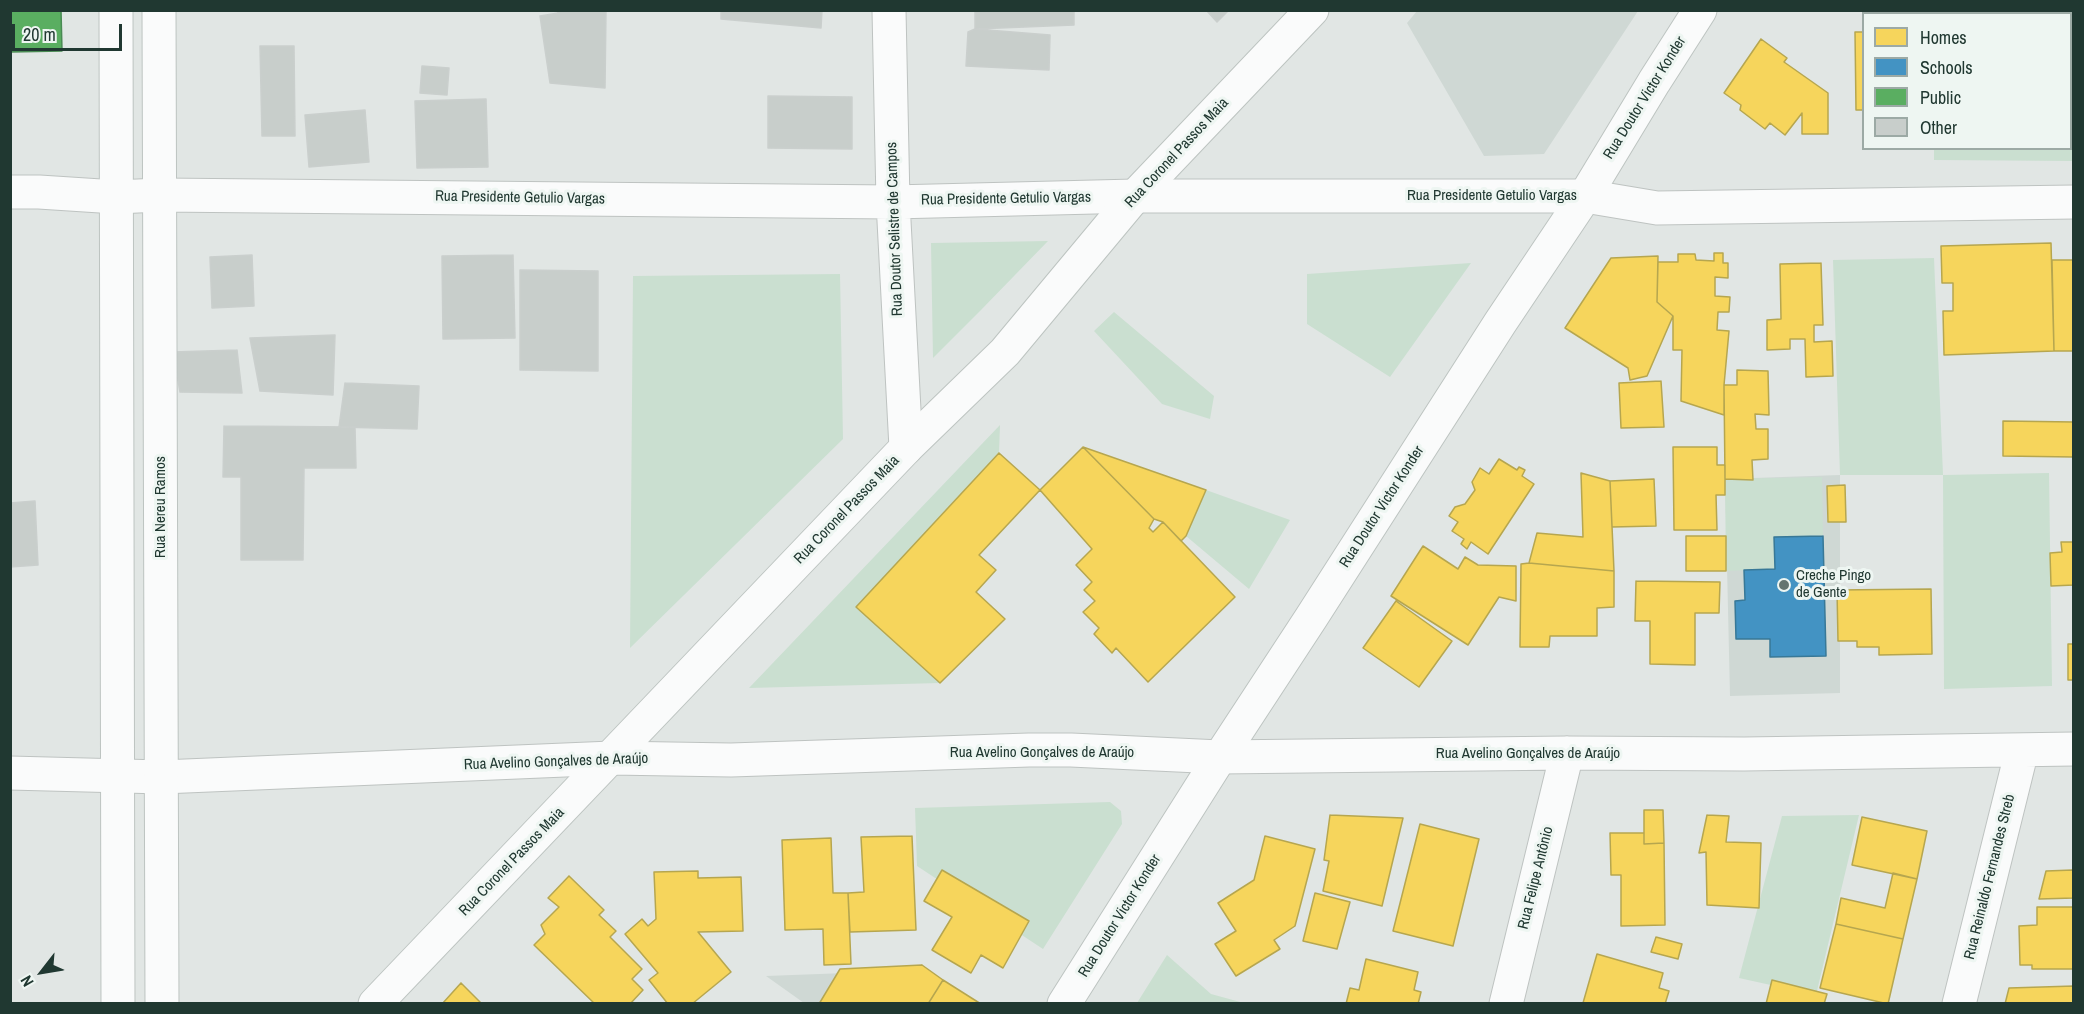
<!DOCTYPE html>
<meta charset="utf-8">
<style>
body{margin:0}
#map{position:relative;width:2084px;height:1014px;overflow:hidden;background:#e1e6e4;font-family:"Archivo Narrow",sans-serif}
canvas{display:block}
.frame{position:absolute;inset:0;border:12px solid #203831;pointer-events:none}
.legend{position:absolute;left:1862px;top:12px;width:210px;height:138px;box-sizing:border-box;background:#eef6f2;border:2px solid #9caaa5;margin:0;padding:8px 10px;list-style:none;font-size:18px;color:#203831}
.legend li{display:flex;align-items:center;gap:12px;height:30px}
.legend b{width:30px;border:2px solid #9caaa5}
.north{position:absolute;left:12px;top:942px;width:60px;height:60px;-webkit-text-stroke:4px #eef6f2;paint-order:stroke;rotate:239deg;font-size:16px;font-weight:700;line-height:24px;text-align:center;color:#203831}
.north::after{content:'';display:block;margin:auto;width:21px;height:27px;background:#203831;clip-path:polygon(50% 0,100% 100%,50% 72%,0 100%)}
.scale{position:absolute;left:12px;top:24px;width:110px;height:27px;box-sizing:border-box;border:3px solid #203831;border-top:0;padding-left:8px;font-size:18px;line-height:21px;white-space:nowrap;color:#203831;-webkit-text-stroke:4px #eef6f2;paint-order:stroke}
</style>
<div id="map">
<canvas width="2084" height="1014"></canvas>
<div class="frame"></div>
<ul class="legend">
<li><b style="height:16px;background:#f6d55c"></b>Homes</li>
<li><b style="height:16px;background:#4393c3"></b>Schools</li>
<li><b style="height:16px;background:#5aae61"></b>Public</li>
<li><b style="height:16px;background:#c8cecb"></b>Other</li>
</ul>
<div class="north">N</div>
<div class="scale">20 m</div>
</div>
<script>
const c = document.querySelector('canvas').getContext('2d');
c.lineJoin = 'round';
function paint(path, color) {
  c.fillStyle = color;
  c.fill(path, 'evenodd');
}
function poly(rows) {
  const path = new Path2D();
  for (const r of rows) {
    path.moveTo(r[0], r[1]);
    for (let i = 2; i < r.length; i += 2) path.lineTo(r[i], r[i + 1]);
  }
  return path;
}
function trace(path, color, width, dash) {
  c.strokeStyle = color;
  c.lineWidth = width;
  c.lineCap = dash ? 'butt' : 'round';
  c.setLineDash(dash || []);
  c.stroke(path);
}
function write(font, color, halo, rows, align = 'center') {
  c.font = font + ' "Archivo Narrow",sans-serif';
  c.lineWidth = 6;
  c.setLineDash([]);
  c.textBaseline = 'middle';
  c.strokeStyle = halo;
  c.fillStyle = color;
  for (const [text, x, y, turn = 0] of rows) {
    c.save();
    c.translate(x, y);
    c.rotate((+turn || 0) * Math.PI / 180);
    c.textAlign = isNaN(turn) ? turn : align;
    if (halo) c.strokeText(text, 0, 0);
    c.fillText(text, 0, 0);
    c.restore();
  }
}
paint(poly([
 [1417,11,1417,10,1638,11,1544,154,1484,156,1407,23],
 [1840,475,1840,693,1730,696,1725,479],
 [846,973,967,1003,804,1003,766,976]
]), '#cfd8d4');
paint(poly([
 [2070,44,2074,44,2073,161,1934,160,1934,149,2070,148],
 [1048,241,981,310,933,358,931,243],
 [1934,258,1943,475,2049,473,2052,686,1944,689,1943,475,1840,475,1833,260],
 [1471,263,1390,377,1307,324,1307,274],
 [840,274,843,439,630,648,633,276],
 [1114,312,1214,396,1210,419,1162,404,1094,331],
 [1000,425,999,453,856,607,940,683,749,688],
 [1822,477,1823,536,1774,537,1775,569,1726,571,1725,479],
 [1206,490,1290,520,1249,589,1186,536],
 [1110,802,1121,811,1122,824,1043,949,917,866,915,808],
 [1859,815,1816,995,1739,978,1782,816],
 [1167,955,1211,994,1244,1003,1137,1003]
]), '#cadfd0');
const homes = poly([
 [1900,10,1932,10,1932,14,1900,14,1900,10],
 [1855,32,1864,32,1864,110,1856,110,1855,32],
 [1761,39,1787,58,1784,62,1828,93,1828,134,1802,134,1802,113,1785,135,1770,123,1765,129,1740,110,1741,105,1724,93,1761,39],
 [2051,243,2054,351,1944,355,1943,311,1953,311,1953,283,1942,283,1941,246,2051,243],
 [1714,253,1723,253,1723,263,1728,263,1728,278,1715,277,1715,296,1730,297,1729,312,1718,312,1717,330,1729,331,1724,385,1724,415,1681,401,1682,350,1673,350,1673,316,1657,302,1658,262,1678,262,1678,254,1695,254,1696,260,1714,261,1714,253],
 [1658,256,1657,302,1673,316,1647,376,1630,380,1628,368,1565,328,1611,258,1658,256],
 [2052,260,2074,260,2074,351,2054,351,2052,260],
 [1821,263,1823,325,1814,325,1814,342,1832,341,1833,376,1806,377,1805,339,1790,339,1790,349,1767,350,1767,320,1781,319,1780,264,1821,263],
 [1737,370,1768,371,1769,415,1755,414,1756,429,1768,429,1768,459,1752,460,1753,480,1725,479,1724,385,1737,385,1737,370],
 [1661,381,1664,427,1621,428,1619,383,1661,381],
 [2003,421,2074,422,2074,457,2003,456,2003,421],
 [1083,447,1154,519,1149,528,1153,532,1163,522,1235,597,1148,682,1116,648,1112,653,1094,634,1099,628,1083,612,1095,601,1084,590,1092,582,1076,565,1092,549,1040,490,1083,447],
 [1083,447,1206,490,1186,536,1181,541,1163,522,1154,519,1083,447],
 [1673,447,1717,447,1717,465,1725,465,1725,495,1716,495,1717,530,1674,530,1673,447],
 [999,453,1040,490,979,555,996,570,976,592,1005,619,940,683,856,607,999,453],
 [1499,459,1517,470,1519,467,1525,470,1522,476,1534,484,1488,554,1471,542,1467,549,1461,544,1464,539,1452,531,1458,522,1449,516,1455,507,1465,504,1475,490,1472,482,1480,468,1489,474,1499,459],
 [1581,473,1610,481,1614,571,1529,563,1537,533,1583,537,1581,473],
 [1654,479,1656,526,1612,527,1610,481,1654,479],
 [1845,485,1846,522,1828,522,1827,486,1845,485],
 [1686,536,1726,536,1726,571,1686,571,1686,536],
 [2061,542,2074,542,2074,585,2051,586,2050,553,2062,552,2061,542],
 [1423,546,1458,569,1465,557,1478,565,1516,566,1516,601,1499,597,1468,645,1391,596,1423,546],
 [1529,563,1614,571,1614,607,1597,608,1597,636,1550,636,1549,647,1520,647,1521,564,1529,563],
 [1636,581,1720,582,1719,613,1695,613,1695,665,1650,664,1650,621,1635,621,1636,581],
 [1931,589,1932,654,1879,655,1879,647,1857,647,1857,641,1838,641,1837,590,1931,589],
 [1396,601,1452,641,1419,687,1363,648,1396,601],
 [2068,644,2074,644,2074,680,2068,680,2068,644],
 [1644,810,1663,810,1664,843,1644,844,1644,810],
 [1330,815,1403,818,1382,906,1323,891,1329,861,1324,860,1330,815],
 [1707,815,1729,816,1726,842,1761,843,1759,908,1707,905,1706,852,1699,853,1707,815],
 [1862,817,1927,831,1917,879,1852,865,1862,817],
 [1420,824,1479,839,1453,946,1393,931,1420,824],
 [1610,833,1644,833,1644,844,1664,843,1665,925,1621,926,1621,875,1611,875,1610,833],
 [912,836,916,930,850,932,848,893,864,892,861,837,912,836],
 [1265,836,1315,849,1295,926,1274,940,1280,949,1236,976,1215,944,1236,931,1218,903,1254,880,1265,836],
 [831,838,833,893,848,893,851,964,824,965,823,929,785,930,782,840,831,838],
 [942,870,1029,921,1003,968,981,955,971,973,932,950,952,917,924,901,942,870],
 [2073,870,2074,898,2039,899,2046,871,2073,870],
 [698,871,698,878,741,877,743,931,698,932,731,972,692,1004,668,1004,649,980,658,973,625,934,642,919,648,926,656,919,654,872,698,871],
 [1893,873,1917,879,1903,939,1836,924,1841,898,1885,908,1893,873],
 [569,876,604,910,599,915,616,931,610,937,642,969,632,979,643,990,630,1004,595,1004,534,945,545,934,541,925,559,907,548,898,569,876],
 [1315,893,1350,902,1337,949,1303,941,1315,893],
 [2037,907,2074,907,2074,969,2032,969,2032,965,2020,965,2019,926,2037,925,2037,907],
 [1836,924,1903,939,1888,1004,1820,988,1836,924],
 [1656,937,1682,944,1678,959,1651,952,1656,937],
 [1597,954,1663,973,1659,988,1669,991,1665,1004,1583,1003,1597,954],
 [1366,959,1418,972,1414,990,1421,992,1418,1004,1346,1004,1350,988,1359,990,1366,959],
 [922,965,943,980,928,1004,819,1004,840,969,922,965],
 [943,980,981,1004,928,1004,943,980],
 [1772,980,1827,994,1824,1004,1766,1004,1772,980],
 [461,983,482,1004,442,1004,461,983],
 [2074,986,2074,1004,2005,1004,2009,988,2074,986]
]);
paint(homes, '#f6d55c');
trace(homes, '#b6a64f', 1.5);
const schools = poly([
 [1823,536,1826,656,1770,657,1770,639,1736,639,1735,601,1745,600,1744,570,1775,569,1774,537,1823,536]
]);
paint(schools, '#4393c3');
trace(schools, '#387897', 1.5);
const public = poly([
 [10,10,61,10,62,51,10,52,10,10]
]);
paint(public, '#5aae61');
trace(public, '#498b53', 1.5);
const building = poly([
 [557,10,606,10,605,88,550,83,540,16,558,13,557,10],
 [721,10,822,10,821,28,721,19,721,10],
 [975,10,1074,10,1074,25,975,29,975,10],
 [1206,10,1229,10,1217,22,1206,10],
 [975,29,1050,35,1049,70,966,66,968,32,975,29],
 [260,46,294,46,295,136,262,136,260,46],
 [422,66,449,68,447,95,420,93,422,66],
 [768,96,852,97,852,149,768,148,768,96],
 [486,99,488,167,417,168,415,101,486,99],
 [365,110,369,162,309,167,305,115,365,110],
 [252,255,254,306,212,308,210,257,252,255],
 [513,255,515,338,443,339,442,256,513,255],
 [520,270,598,271,598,371,520,370,520,270],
 [335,335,333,395,260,391,250,338,335,335],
 [237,350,242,393,180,392,173,352,237,350],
 [345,383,419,386,417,429,339,427,345,383],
 [224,426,355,427,356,468,304,468,303,560,241,560,241,477,223,477,224,426],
 [35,501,38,565,10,567,10,503,35,501]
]);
paint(building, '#c8cecb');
trace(building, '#cacfcd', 1.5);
const street = poly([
 [889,10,893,202,906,448],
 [10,192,39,192,116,197,160,195,893,202,1135,196,1585,196,1657,208,2074,202],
 [10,773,162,777,612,758,731,760,1029,750,1071,750,1220,757,1567,753,1744,754,2074,749],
 [1506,1004,1567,753],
 [1959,1004,2022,750]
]);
const secondary = poly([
 [116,10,118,1004],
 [159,10,162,1004],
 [375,1004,906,448,1005,352,1135,196,1312,10],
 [1064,1004,1220,757,1311,618,1500,323,1585,196,1654,82,1700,10]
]);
trace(street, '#bec3c1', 35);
trace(secondary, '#bdc4c1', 35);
trace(street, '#fafbfb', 33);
trace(secondary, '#fafbfb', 33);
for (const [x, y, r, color] of [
 [1784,585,6,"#647570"]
]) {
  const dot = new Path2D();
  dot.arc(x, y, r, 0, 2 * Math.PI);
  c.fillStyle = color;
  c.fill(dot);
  trace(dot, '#eef6f2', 2);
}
write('15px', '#203831', '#eef6f2', [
 ["Rua Doutor Victor Konder",1645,98,-58],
 ["Rua Coronel Passos Maia",1177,153,-47],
 ["Rua Presidente Getulio Vargas",1492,196],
 ["Rua Presidente Getulio Vargas",520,198,1],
 ["Rua Presidente Getulio Vargas",1006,199,-1],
 ["Rua Doutor Selistre de Campos",895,229,-92],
 ["Rua Nereu Ramos",161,507,-90],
 ["Rua Doutor Victor Konder",1382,507,-57],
 ["Rua Coronel Passos Maia",847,510,-46],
 ["Rua Avelino Gonçalves de Araújo",1042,753],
 ["Rua Avelino Gonçalves de Araújo",1528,754],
 ["Rua Avelino Gonçalves de Araújo",556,762,-2],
 ["Rua Coronel Passos Maia",512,862,-46],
 ["Rua Reinaldo Fernandes Streb",1990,877,-76],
 ["Rua Felipe Antônio",1536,878,-76],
 ["Rua Doutor Victor Konder",1120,916,-58]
]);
write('15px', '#203831', '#eef6f2', [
 ["Creche Pingo",1796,576],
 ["de Gente",1796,593]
], 'left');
</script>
